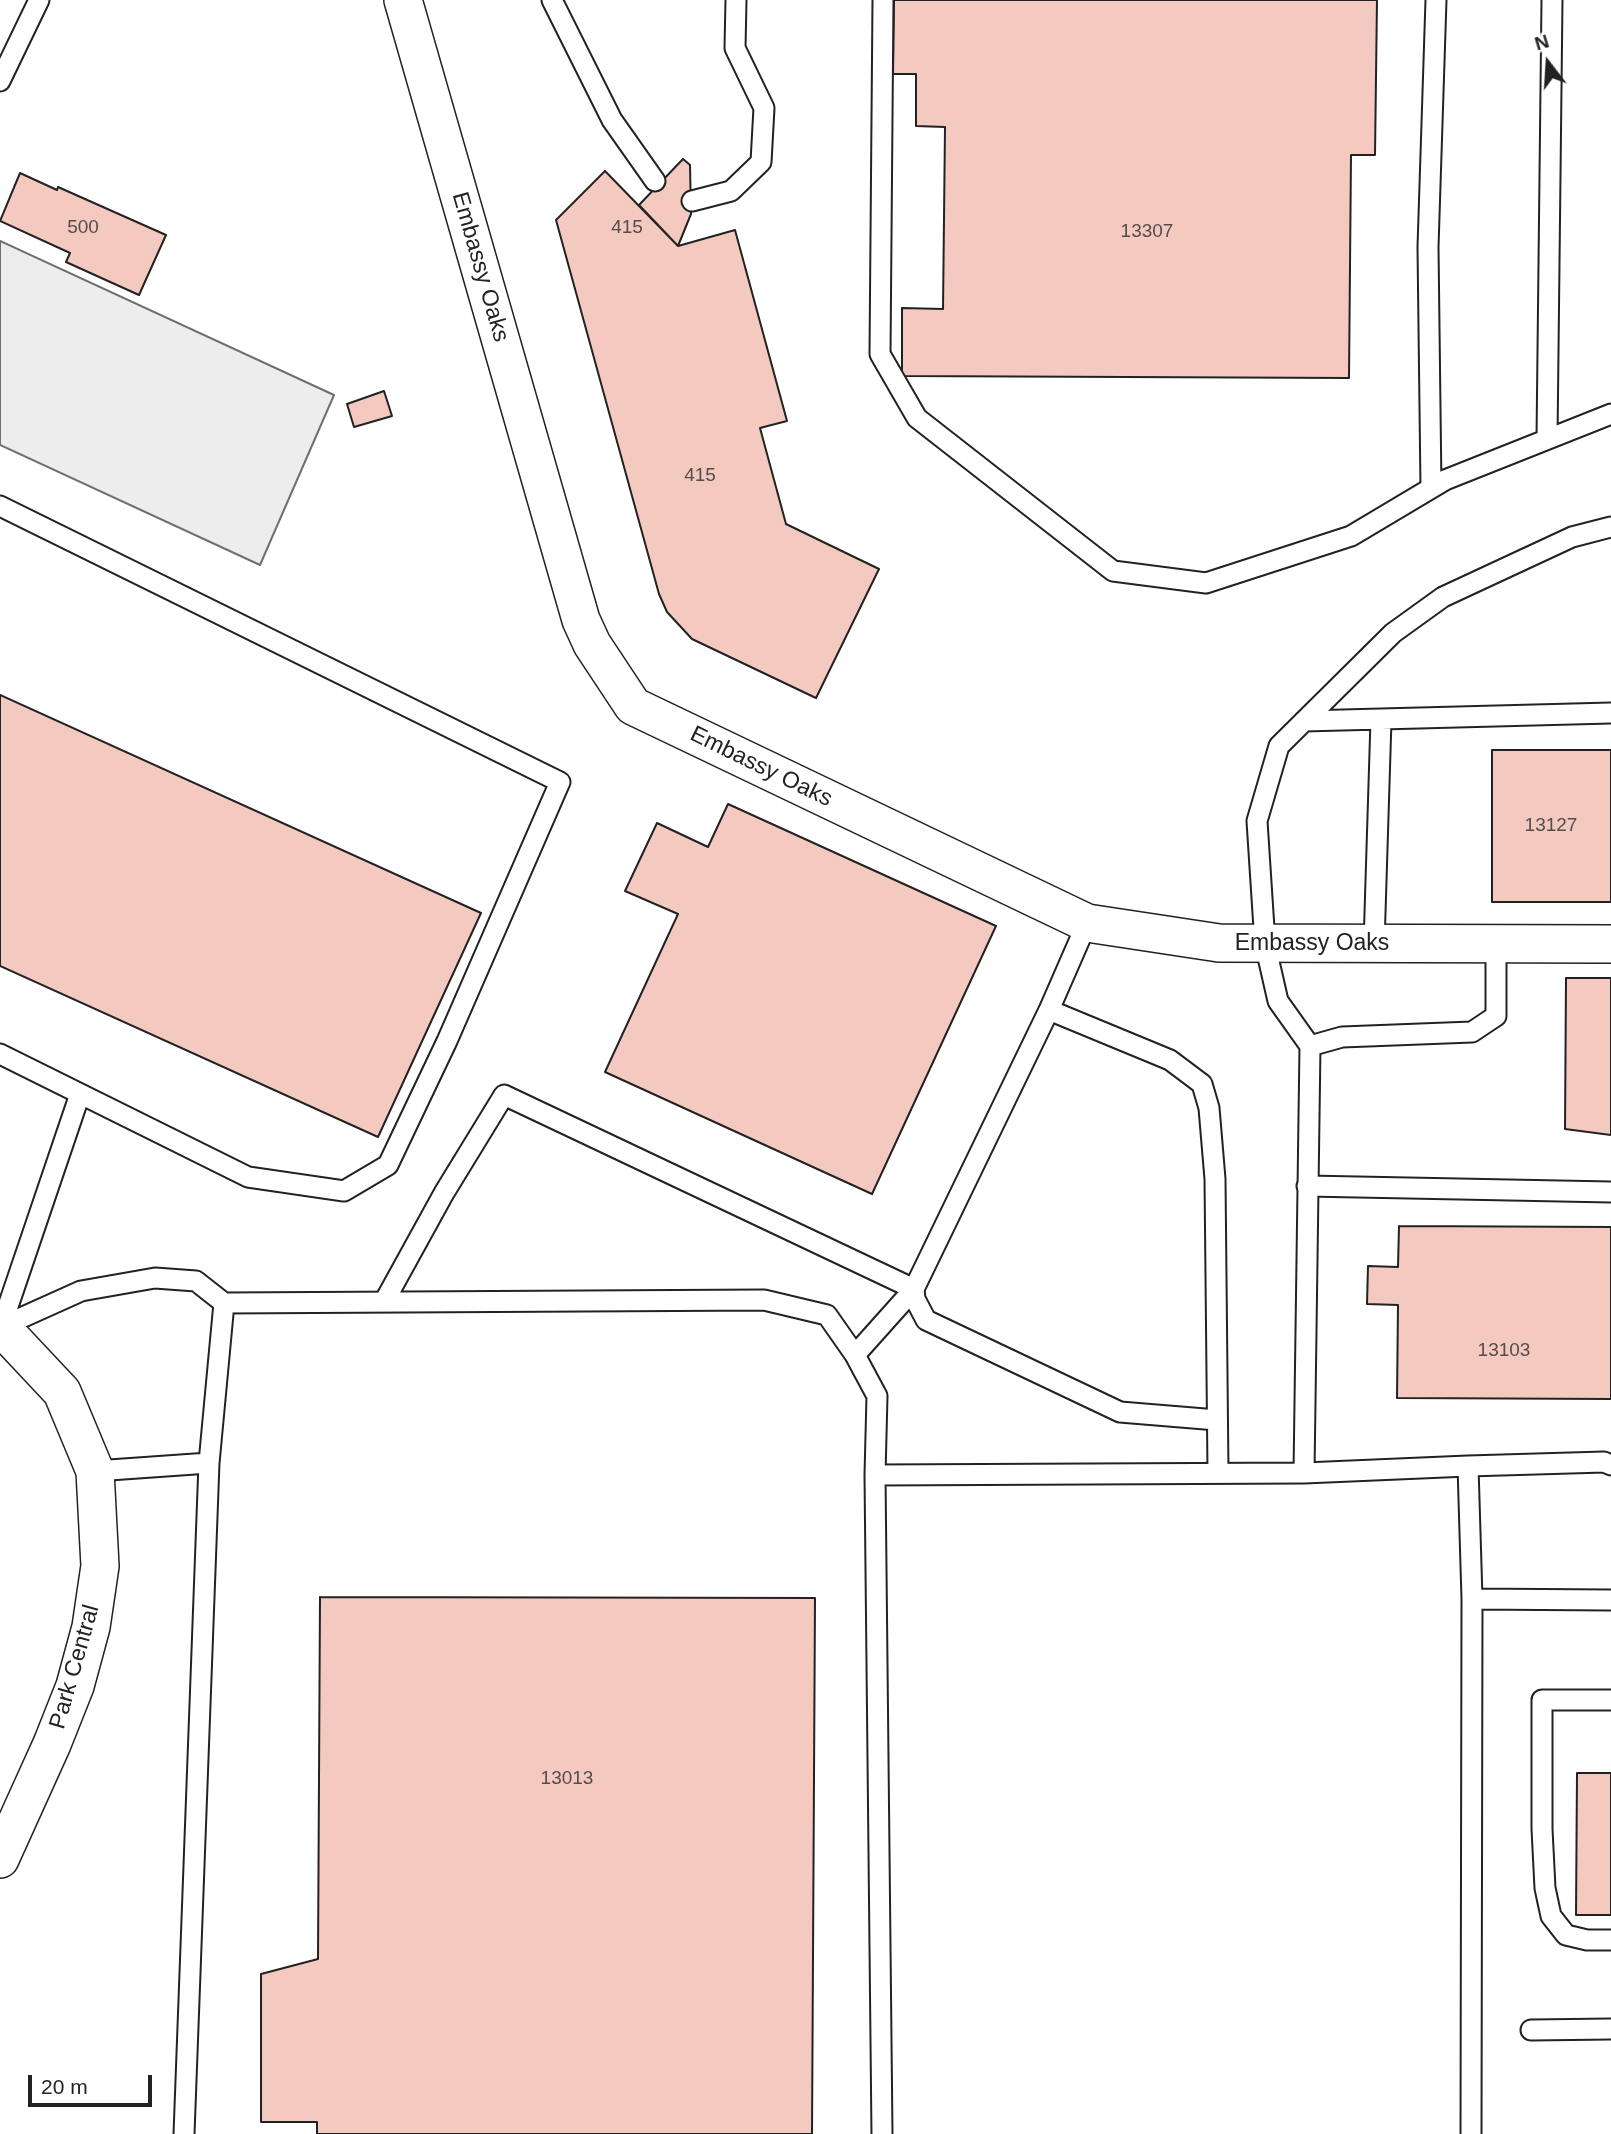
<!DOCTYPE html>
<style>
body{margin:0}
#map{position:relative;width:1611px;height:2134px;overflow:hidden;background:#fff;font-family:Arial,sans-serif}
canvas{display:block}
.north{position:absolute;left:1513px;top:28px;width:70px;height:70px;-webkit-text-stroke:5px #fff;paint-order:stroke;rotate:343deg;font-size:19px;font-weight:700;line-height:28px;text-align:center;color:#222}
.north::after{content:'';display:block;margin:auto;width:24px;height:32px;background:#222;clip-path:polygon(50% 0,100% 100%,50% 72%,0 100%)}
.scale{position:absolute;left:28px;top:2075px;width:124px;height:32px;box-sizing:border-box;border:4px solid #222;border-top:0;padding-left:9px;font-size:21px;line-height:24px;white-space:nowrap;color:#222;-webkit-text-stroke:5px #fff;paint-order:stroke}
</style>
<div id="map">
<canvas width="1611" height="2134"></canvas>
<div class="north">N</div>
<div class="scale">20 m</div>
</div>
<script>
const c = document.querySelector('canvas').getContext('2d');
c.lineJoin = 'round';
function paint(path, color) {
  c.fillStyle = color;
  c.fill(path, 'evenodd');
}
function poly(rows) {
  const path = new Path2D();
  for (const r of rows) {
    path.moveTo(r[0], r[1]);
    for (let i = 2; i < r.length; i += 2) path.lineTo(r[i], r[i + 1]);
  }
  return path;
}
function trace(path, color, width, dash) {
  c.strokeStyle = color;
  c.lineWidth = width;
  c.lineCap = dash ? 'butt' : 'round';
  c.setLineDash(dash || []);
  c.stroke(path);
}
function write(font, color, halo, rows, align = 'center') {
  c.font = font + ' Arial,sans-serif';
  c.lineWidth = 5;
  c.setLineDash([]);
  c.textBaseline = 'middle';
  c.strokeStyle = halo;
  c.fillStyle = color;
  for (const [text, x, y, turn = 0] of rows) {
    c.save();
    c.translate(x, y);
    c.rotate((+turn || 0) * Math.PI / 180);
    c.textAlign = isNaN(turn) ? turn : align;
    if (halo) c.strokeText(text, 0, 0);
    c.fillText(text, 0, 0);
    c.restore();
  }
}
const parking = poly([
 [0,241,334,395,260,565,0,445,0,241]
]);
paint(parking, '#ededed');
trace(parking, '#6f6f6f', 2);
const building = poly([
 [894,0,1377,0,1375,155,1351,155,1349,378,902,376,902,308,943,309,945,127,916,126,916,74,893,74,894,0],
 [683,159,690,165,691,214,678,246,639,205,683,159],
 [605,171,678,246,735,230,787,421,760,428,786,524,879,569,816,698,692,639,667,612,659,594,556,220,605,171],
 [20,173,57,190,58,187,166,235,139,295,66,262,70,253,0,221,20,173],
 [384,391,392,416,354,427,347,404,384,391],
 [0,695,481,913,378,1137,0,966,0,695],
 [1492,750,1611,750,1611,902,1492,902,1492,750],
 [728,804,996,926,872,1194,605,1072,678,914,625,891,657,823,708,847,728,804],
 [1566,978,1611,978,1611,1135,1565,1129,1566,978],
 [1399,1226,1611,1227,1611,1399,1397,1398,1398,1305,1367,1304,1368,1266,1398,1267,1399,1226],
 [320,1597,815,1598,812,2134,317,2134,317,2122,261,2122,261,1974,318,1959,320,1597],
 [1577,1773,1611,1773,1611,1915,1576,1915,1577,1773]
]);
paint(building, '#f3c9c0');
trace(building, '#222', 2);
const lane = poly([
 [552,0,612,120,655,181],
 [883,0,880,354,917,418,1113,571,1206,583,1351,536,1445,480,1611,414],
 [0,81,39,0],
 [692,201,731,191,761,162,764,108,735,48,736,0],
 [1547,439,1552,0],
 [1431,488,1428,247,1436,0],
 [0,506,560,782,447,1041,388,1165,344,1191,248,1177,0,1054],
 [1304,721,1611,713],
 [1374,945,1381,720],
 [1049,1010,1087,923],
 [1310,1046,1342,1037,1472,1032,1496,1016,1496,945],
 [1307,1186,1611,1192],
 [384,1302,444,1193,504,1095,914,1289,855,1355,877,1396,875,1475,882,2134],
 [1,1327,80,1094],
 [1,1327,81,1291,155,1278,196,1281,224,1303],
 [1217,1420,1120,1412,926,1320,915,1299,914,1289,1049,1010,1170,1060,1202,1084,1209,1108,1215,1179,1218,1472],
 [1468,1466,1604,1462,1611,1465],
 [95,1471,209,1463],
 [1304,1473,1310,1046,1278,1001,1265,944,1257,821,1279,746,1393,633,1443,597,1572,537,1611,527],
 [875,1475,1304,1473,1468,1466,1472,1599,1471,2134],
 [1472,1599,1611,1600],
 [1611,1700,1542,1700,1542,1829,1545,1888,1551,1916,1566,1935,1587,1940,1611,1940],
 [1531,2030,1611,2029],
 [184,2134,209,1463,224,1303,764,1300,827,1315,855,1355]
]);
const street = poly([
 [403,0,581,620,592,644,633,706,1087,923,1219,943,1611,944],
 [0,1859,52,1744,75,1686,91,1627,100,1566,95,1471,62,1392,1,1327]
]);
trace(lane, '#222', 23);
trace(street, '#222', 40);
trace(lane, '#fff', 19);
trace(street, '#fff', 37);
write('19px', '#564c4a', null, [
 ["500",83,228],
 ["415",627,228],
 ["13307",1147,232],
 ["415",700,476],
 ["13127",1551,826],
 ["13103",1504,1351],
 ["13013",567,1779]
]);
write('23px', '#222', '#fff', [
 ["Embassy Oaks",480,267,74],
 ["Embassy Oaks",761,767,26],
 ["Embassy Oaks",1312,944],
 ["Park Central",75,1667,-74]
]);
</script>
